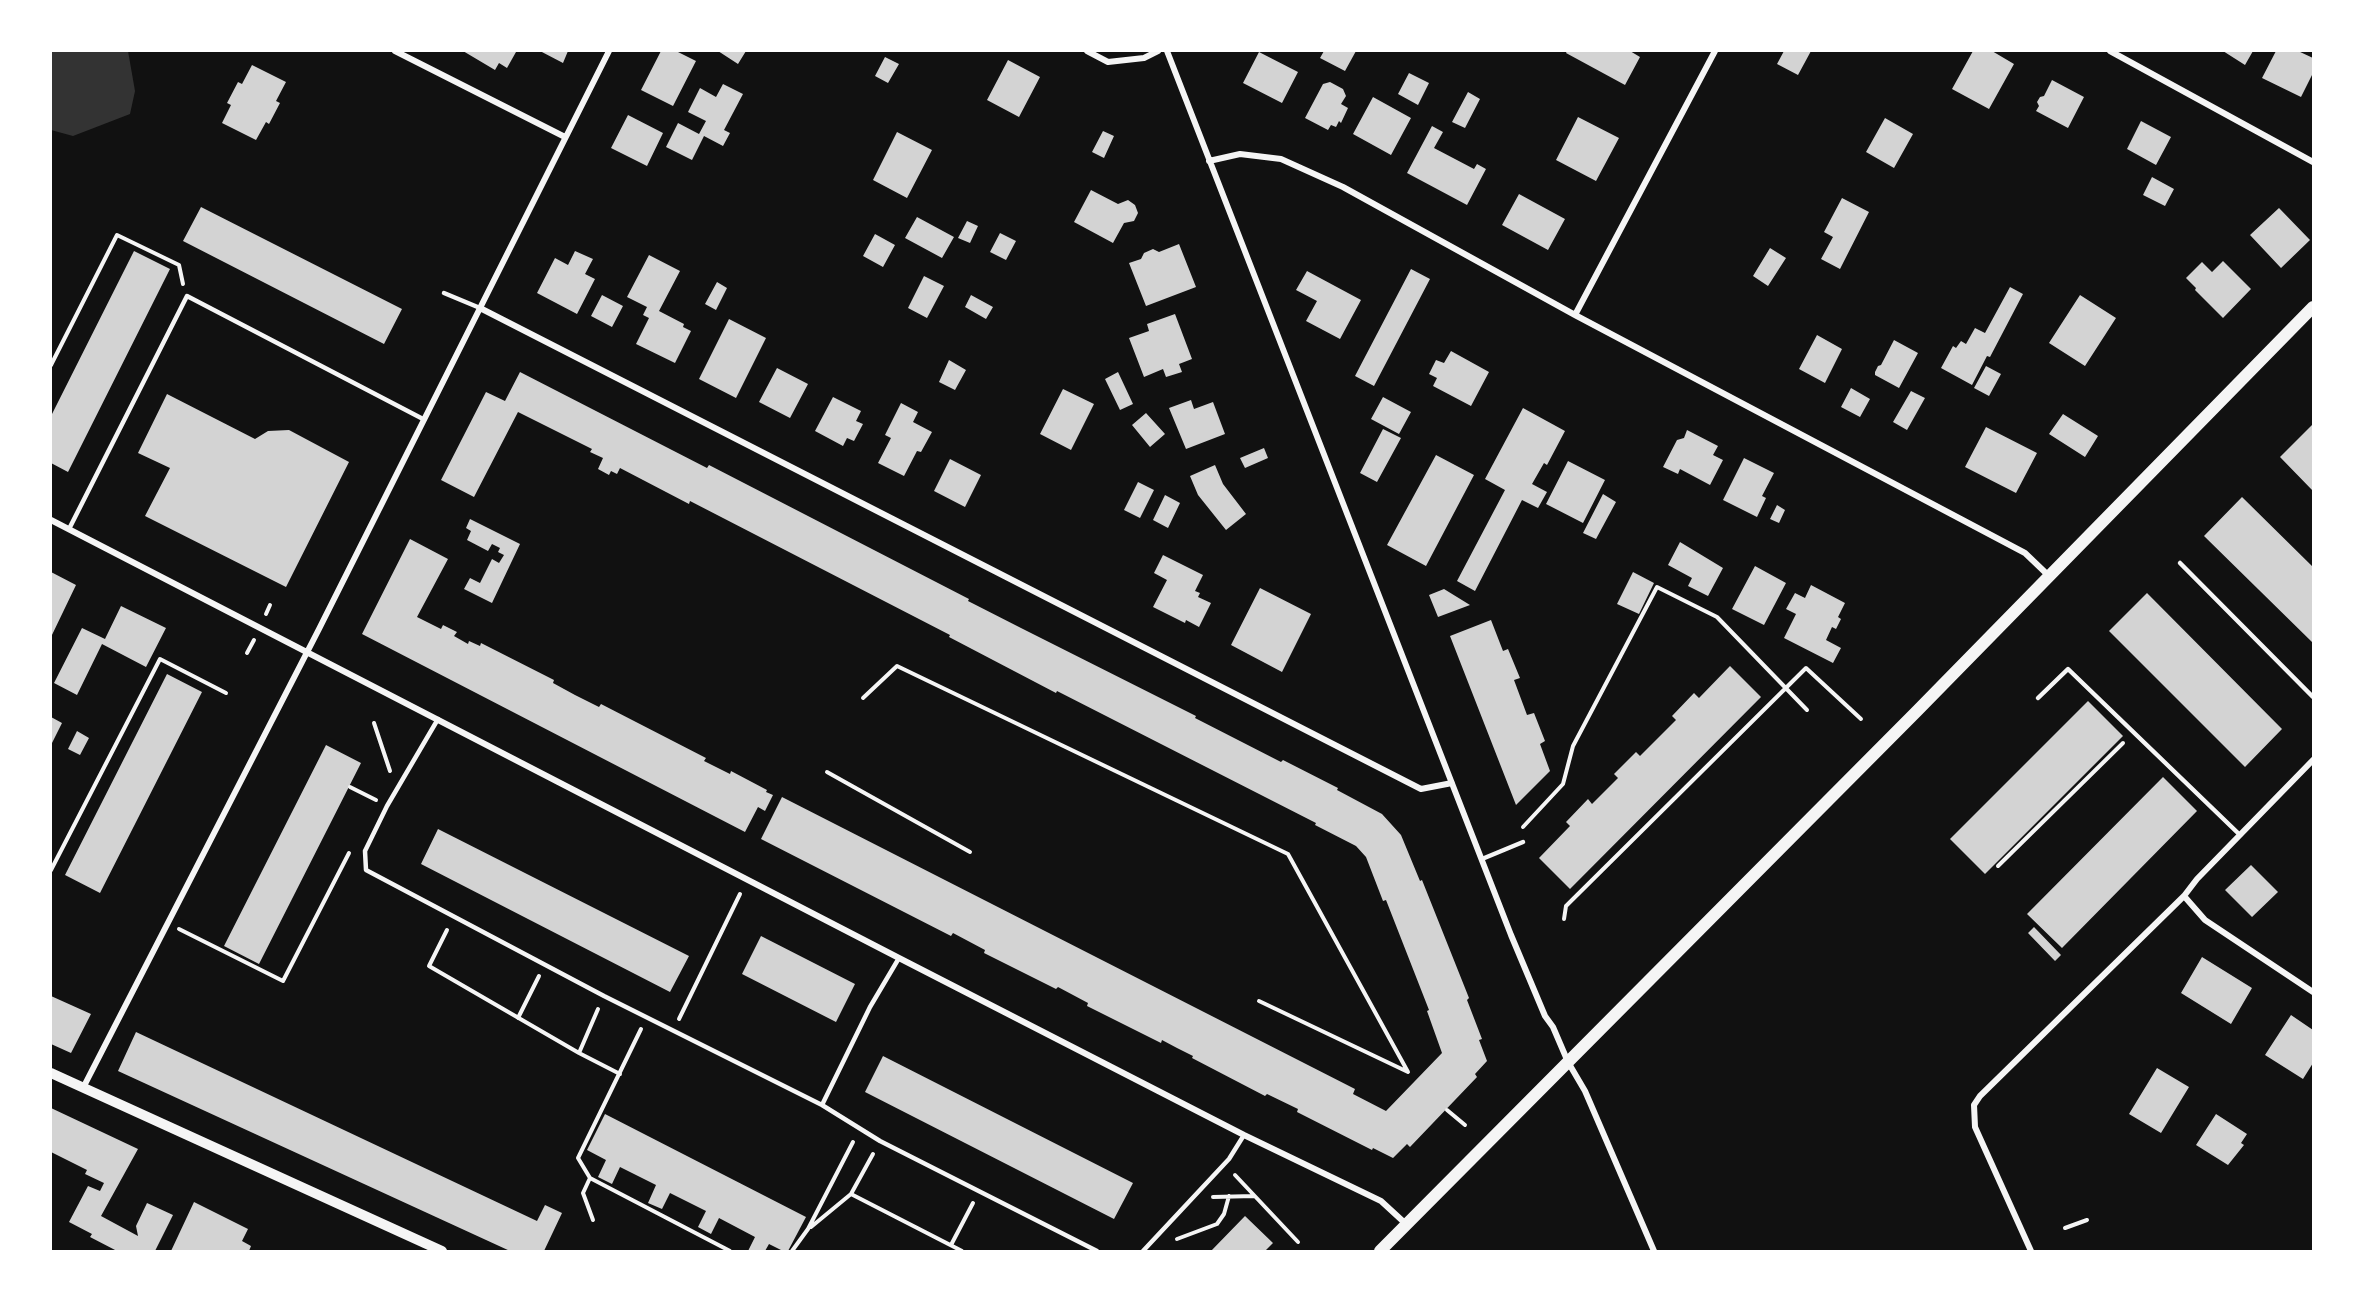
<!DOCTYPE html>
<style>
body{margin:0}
#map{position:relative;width:2364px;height:1302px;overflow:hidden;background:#111;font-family:"Nunito Sans",sans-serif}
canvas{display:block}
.frame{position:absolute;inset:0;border:52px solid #fff;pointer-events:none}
</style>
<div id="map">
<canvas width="2364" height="1302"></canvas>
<div class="frame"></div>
</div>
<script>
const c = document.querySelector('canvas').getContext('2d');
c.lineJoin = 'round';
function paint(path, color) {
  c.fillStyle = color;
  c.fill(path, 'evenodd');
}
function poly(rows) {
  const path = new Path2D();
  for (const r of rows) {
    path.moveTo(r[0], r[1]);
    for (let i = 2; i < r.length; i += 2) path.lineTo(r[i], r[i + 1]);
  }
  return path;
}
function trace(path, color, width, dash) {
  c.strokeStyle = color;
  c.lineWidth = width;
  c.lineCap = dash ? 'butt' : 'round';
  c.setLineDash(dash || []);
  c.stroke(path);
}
paint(poly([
 [51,51,128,51,135,91,130,114,73,136,51,130]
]), '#333');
paint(poly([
 [463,51,514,51,516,52,507,68,499,63,495,70],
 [540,51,568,51,563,63],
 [661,51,676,51,696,61,673,106,641,90],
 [718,51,746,51,738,64],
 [1324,51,1356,51,1345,71,1320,58],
 [1567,51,1630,51,1640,57,1625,85,1566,53],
 [1784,51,1811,51,1798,75,1777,64],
 [1973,51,1992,51,2014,64,1989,109,1952,89],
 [2223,51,2253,51,2245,65],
 [2276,51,2298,51,2313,58,2313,73,2301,97,2262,78],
 [1259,52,1298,72,1282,103,1243,83],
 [885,57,899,64,888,83,875,76],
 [1008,60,1040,77,1019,117,987,100],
 [252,65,286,82,276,101,280,103,269,124,266,122,256,140,222,123,231,105,227,103,238,82,242,84],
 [1409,73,1429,83,1418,105,1398,94],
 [2052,80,2084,97,2068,128,2036,111,2039,106,2037,102,2040,97,2044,96],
 [1330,82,1343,89,1346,96,1341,104,1348,108,1341,123,1339,121,1336,127,1331,125,1328,130,1305,118,1323,84],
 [723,84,743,94,724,130,730,133,723,146,704,136,692,160,666,147,678,123,699,134,706,121,688,112,700,88,716,97],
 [1468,92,1480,99,1465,128,1452,122],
 [1373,97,1411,118,1391,155,1353,134],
 [628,115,663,133,647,166,611,148],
 [1578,117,1619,138,1596,181,1556,160],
 [1885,118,1913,134,1894,168,1866,152],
 [2141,121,2171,137,2156,165,2127,149],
 [1432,126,1443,132,1434,148,1474,169,1477,164,1486,169,1467,205,1407,173],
 [1103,131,1114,136,1104,158,1092,152],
 [897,132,932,150,907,198,873,180],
 [2152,177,2174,189,2165,206,2143,195],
 [1091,190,1118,204,1128,200,1135,205,1138,213,1134,221,1124,223,1113,243,1074,222],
 [1519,194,1565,219,1548,250,1502,225],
 [1842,198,1869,212,1840,269,1821,259,1833,237,1824,232],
 [201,207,402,309,384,344,183,241],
 [2279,208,2310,240,2281,268,2250,235],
 [917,217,954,237,942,258,905,238],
 [967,221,978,226,970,243,958,238],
 [1000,233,1016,241,1006,260,990,252],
 [875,234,895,245,883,267,863,256],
 [1179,244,1196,287,1146,306,1129,263,1141,259,1144,253,1153,249,1159,252],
 [1770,248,1786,258,1768,286,1753,276],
 [134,251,170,269,68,472,51,463,51,416],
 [575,251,593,259,585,274,595,279,577,314,537,293,555,258,568,265],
 [649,255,680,271,659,311,684,324,683,327,691,331,675,363,636,344,649,318,643,315,647,307,627,297],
 [2223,261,2251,289,2223,318,2195,290,2196,288,2186,278,2202,262,2212,272],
 [1411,269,1430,279,1374,386,1355,376],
 [1307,271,1361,300,1340,339,1306,321,1317,301,1296,290],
 [924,276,944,286,927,318,908,308],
 [717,282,727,288,716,310,705,304],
 [2010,287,2023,294,1990,357,1987,356,1972,385,1941,368,1953,346,1956,348,1961,341,1966,344,1975,328,1985,333],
 [602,295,623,306,612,327,591,316],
 [971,295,993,307,986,319,965,307],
 [2080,295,2116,318,2085,366,2049,343],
 [1175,314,1192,359,1179,364,1182,372,1166,377,1163,369,1144,377,1129,338,1149,331,1147,324],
 [729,319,766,338,736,398,699,379],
 [1817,335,1842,349,1825,383,1799,369],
 [1894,340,1918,353,1899,388,1875,375,1875,372,1878,366,1881,365],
 [1451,351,1489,372,1471,406,1433,386,1437,378,1429,374,1436,360,1444,363],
 [949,360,966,370,955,390,939,382],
 [1986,366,2001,374,1989,396,1974,388],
 [777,368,808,384,790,418,759,402],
 [520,372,707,468,709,465,969,599,968,601,1021,628,1196,716,1195,718,1281,762,1283,760,1338,788,1337,790,1382,814,1401,835,1420,881,1422,880,1469,998,1467,1000,1482,1039,1479,1040,1487,1061,1475,1074,1477,1077,1410,1147,1407,1144,1393,1158,1373,1148,1372,1150,1297,1112,1298,1109,1267,1094,1265,1096,1192,1058,1193,1056,1177,1048,1162,1040,1161,1043,1087,1006,1088,1003,1058,987,1056,989,984,953,985,950,953,933,951,936,761,839,782,797,1355,1089,1353,1094,1386,1111,1442,1053,1427,1011,1429,1010,1386,900,1383,901,1366,857,1356,846,1315,825,1316,823,1057,691,1056,693,949,637,950,635,690,501,689,504,620,468,617,474,611,471,609,475,598,469,603,458,590,452,592,449,518,412,474,497,441,480,486,392,505,401],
 [1118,372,1133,404,1120,410,1105,379],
 [1851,388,1870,399,1860,417,1841,407],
 [1063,389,1094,404,1071,450,1040,434],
 [1911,391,1925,398,1907,430,1893,422],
 [167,394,255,439,268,431,289,430,349,462,286,587,145,516,170,468,138,453],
 [833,397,861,411,856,421,863,424,854,441,847,438,843,446,815,431],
 [1383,397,1411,412,1399,434,1371,419],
 [1191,400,1194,409,1213,402,1225,434,1186,449,1169,408],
 [901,403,918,412,913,422,932,432,921,452,917,451,904,476,878,463,891,438,885,435],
 [1523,408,1565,431,1547,465,1544,463,1532,484,1547,492,1538,508,1522,500,1475,591,1457,581,1505,490,1485,479],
 [1146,413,1165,434,1150,447,1132,425],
 [2063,414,2098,436,2085,457,2049,434],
 [2313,424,2313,491,2280,457],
 [1986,427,2037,453,2016,493,1965,467],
 [1383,429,1401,438,1377,482,1360,473],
 [1687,430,1718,446,1713,455,1723,460,1710,485,1680,469,1678,474,1663,467,1677,440,1684,438],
 [1264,448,1268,458,1245,468,1240,458],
 [1436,455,1474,475,1426,566,1387,545],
 [1744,458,1774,473,1762,496,1766,498,1757,517,1723,500],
 [950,459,981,475,965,507,934,491],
 [1568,461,1605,480,1583,523,1546,504],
 [1215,465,1223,484,1246,514,1226,530,1198,495,1190,476],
 [1138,482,1154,490,1140,518,1124,510],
 [1603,494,1616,502,1596,539,1583,533],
 [1165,495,1180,503,1168,528,1153,520],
 [2242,497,2313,567,2313,643,2204,536],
 [1777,505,1785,510,1779,523,1770,519],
 [470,519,520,544,492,603,464,589,470,578,480,583,492,559,499,563,504,555,498,552,500,548,492,544,488,551,467,540,471,531,466,528],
 [410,539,448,559,417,617,441,629,443,625,457,632,454,636,468,644,469,641,480,646,481,643,554,680,553,683,575,695,599,707,601,704,706,758,704,761,730,774,731,771,767,790,766,792,773,795,765,811,758,807,745,832,362,634],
 [1680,542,1723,568,1708,596,1688,586,1692,578,1668,565],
 [1163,555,1203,575,1195,591,1200,593,1198,597,1211,603,1199,627,1186,620,1185,623,1153,607,1167,580,1154,573],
 [1755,566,1786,583,1764,625,1732,609],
 [51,572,76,585,51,637],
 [1633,572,1654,583,1639,614,1617,604],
 [1811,585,1845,603,1838,617,1841,619,1836,629,1832,627,1826,640,1841,648,1833,663,1784,638,1796,614,1786,609,1795,593,1805,598],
 [1260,588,1311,614,1282,672,1231,645],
 [1444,589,1470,605,1438,617,1429,595],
 [2147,593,2282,729,2245,767,2109,631],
 [121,606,166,628,146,667,102,644,77,695,54,683,82,628,105,639],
 [1491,620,1503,651,1508,649,1520,678,1514,680,1527,715,1534,713,1545,741,1540,744,1550,771,1516,805,1450,636],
 [1730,666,1761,697,1570,889,1539,858,1570,826,1566,822,1588,799,1592,804,1618,778,1614,774,1636,752,1640,756,1676,720,1672,716,1694,693,1699,698],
 [167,674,202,692,100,893,65,875],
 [2088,701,2123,736,1985,874,1950,839],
 [51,717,62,723,51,745],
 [77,731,89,738,80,755,68,749],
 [326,745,361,763,259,964,224,946],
 [2163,777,2197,811,2062,948,2027,914],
 [438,829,689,956,670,992,421,864],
 [2251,865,2278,892,2252,917,2225,890],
 [2034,927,2061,955,2055,961,2028,933],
 [761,936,855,984,836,1022,742,974],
 [2202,957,2252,988,2231,1024,2181,993],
 [51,996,91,1014,71,1053,51,1044],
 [2291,1015,2313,1030,2313,1063,2303,1079,2265,1055],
 [136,1032,537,1221,545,1205,562,1213,544,1251,510,1251,118,1071],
 [883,1056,1133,1183,1114,1219,865,1092],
 [2157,1068,2189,1087,2161,1133,2129,1114],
 [51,1108,138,1149,101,1216,138,1236,136,1226,147,1203,173,1215,155,1251,117,1251,90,1237,92,1234,69,1222,88,1186,100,1191,104,1183,85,1174,87,1170,51,1152],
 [605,1114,806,1217,788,1251,783,1251,769,1244,765,1251,748,1251,755,1237,719,1218,711,1234,698,1227,706,1211,670,1193,662,1209,648,1203,656,1185,620,1167,612,1184,598,1177,606,1160,587,1150],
 [2216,1114,2247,1134,2241,1143,2244,1145,2228,1165,2196,1145],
 [194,1202,248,1229,242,1241,251,1246,249,1251,171,1251],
 [1245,1216,1273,1243,1265,1251,1211,1251]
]), '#d3d3d3');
trace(poly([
 [51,365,117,235,179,265,183,284],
 [266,614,270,605],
 [247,653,254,640],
 [863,698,897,666,1288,854,1408,1072,1259,1001],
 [374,723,390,771],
 [827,772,970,852],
 [350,787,376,800],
 [1523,827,1563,784,1573,746,1657,587,1717,617,1807,710],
 [1998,866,2123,743],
 [51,870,160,659,226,693],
 [1564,919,1566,906,1806,668,1861,719],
 [179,929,283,981,349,853],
 [447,930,429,966,579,1053,620,1074],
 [518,1018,539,976],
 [679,1019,740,894],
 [579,1053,598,1009],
 [1447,1110,1465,1125],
 [1235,1175,1298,1242],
 [590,1178,730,1251],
 [851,1194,962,1251],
 [1213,1197,1254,1196],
 [593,1220,583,1193,590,1178,578,1158,641,1029],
 [811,1227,851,1194,873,1154],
 [2065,1228,2087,1220],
 [1177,1239,1217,1224,1224,1214,1229,1196],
 [951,1245,973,1203],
 [792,1251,808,1229,853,1142]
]), '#f5f5f5', 4);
trace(poly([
 [444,293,480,308],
 [69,529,187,296,423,419],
 [2180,563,2313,697],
 [2038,698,2068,669,2240,835],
 [438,719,387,806,365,851,366,870,604,996,822,1105,880,1141,1097,1251],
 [1482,859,1523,842],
 [822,1105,870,1007,899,958],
 [1143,1251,1229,1159,1244,1135]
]), '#f5f5f5', 4.5);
trace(poly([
 [395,51,565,137],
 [1087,51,1108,62,1144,58,1158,51],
 [1167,51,1511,935,1545,1016,1553,1027,1568,1062,1585,1091,1654,1251],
 [2110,51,2313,162],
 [1209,161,1240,154,1281,159,1343,187,1575,315,2025,553,2049,576],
 [480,308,1421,789,1452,783],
 [1575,315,1715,51],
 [51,520,899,958,1244,1135,1381,1201,1406,1224],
 [2184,896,2205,920,2313,992],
 [83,1088,319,629,609,51],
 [2031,1251,1975,1127,1974,1105,1980,1096,2184,896,2197,879,2313,760]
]), '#f5f5f5', 6);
trace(poly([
 [51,1073,442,1251]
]), '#f5f5f5', 10);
trace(poly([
 [1380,1251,1917,711,2313,307]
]), '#f5f5f5', 12);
</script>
